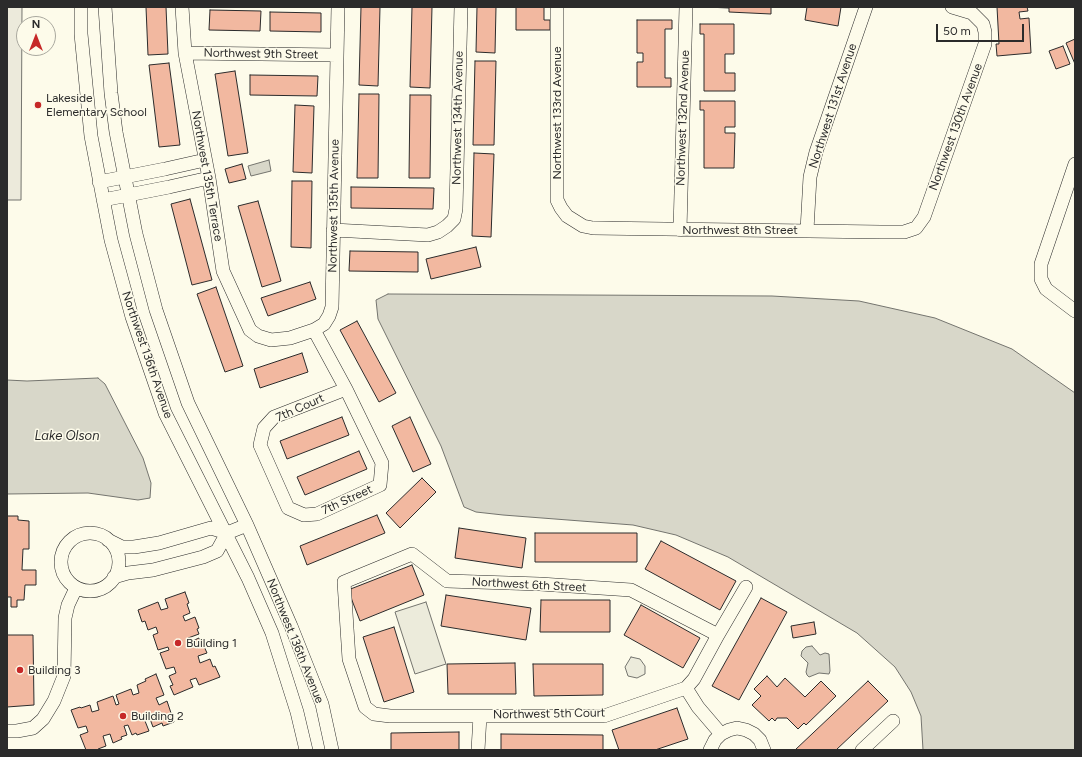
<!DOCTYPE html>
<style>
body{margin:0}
#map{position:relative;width:1082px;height:757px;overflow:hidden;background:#fdfbea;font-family:Figtree,sans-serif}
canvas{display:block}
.frame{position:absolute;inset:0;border:8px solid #2b2b2b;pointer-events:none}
.north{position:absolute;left:16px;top:16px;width:40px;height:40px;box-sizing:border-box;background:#fdfbea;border:1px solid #a9a89e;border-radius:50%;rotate:0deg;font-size:11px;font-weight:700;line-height:16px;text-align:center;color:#2b2b2b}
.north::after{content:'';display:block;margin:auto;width:14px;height:18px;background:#c62828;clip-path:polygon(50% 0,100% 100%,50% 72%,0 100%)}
.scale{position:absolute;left:936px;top:24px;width:88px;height:18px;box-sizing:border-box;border:2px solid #2b2b2b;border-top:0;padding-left:5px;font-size:12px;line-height:14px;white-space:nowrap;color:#2b2b2b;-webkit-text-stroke:3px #fdfbea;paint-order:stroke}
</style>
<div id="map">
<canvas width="1082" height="757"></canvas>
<div class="frame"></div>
<div class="north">N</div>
<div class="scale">50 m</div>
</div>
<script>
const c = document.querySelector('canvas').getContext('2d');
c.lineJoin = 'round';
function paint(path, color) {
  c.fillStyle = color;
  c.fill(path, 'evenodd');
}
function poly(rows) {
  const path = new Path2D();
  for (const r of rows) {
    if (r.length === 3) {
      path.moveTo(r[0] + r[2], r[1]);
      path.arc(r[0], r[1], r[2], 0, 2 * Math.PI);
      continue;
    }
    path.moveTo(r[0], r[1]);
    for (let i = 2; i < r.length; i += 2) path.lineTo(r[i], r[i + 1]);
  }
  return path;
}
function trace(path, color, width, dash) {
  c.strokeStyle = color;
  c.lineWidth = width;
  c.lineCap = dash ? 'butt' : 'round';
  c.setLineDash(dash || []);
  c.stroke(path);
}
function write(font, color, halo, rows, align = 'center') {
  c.font = font + ' Figtree,sans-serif';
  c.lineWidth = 3;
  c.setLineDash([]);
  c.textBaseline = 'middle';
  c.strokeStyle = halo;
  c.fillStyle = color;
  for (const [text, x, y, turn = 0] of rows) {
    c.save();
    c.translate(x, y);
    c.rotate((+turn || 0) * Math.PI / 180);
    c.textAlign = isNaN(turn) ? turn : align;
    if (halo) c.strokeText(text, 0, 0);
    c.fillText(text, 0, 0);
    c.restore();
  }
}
const green = poly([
 [426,602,446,664,415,674,395,612,426,602],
 [631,657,640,659,645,666,645,674,637,678,628,676,625,667,631,657]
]);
paint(green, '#ecebdb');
trace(green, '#74746e', 1);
const parking = poly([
 [7,7,22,7,21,200,7,200,7,7]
]);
paint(parking, '#eceadb');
trace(parking, '#74746e', 1);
const water = poly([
 [269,160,271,171,251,176,248,166,269,160],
 [388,294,772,296,859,301,935,318,1012,349,1075,393,1075,750,923,750,921,716,911,692,895,667,857,633,728,557,676,535,633,525,503,515,476,512,464,507,441,446,378,319,376,300,388,294],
 [98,378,105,384,143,458,151,483,150,498,138,500,88,493,7,494,7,380,27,381,98,378],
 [812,646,820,655,825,653,829,654,830,671,829,674,819,673,809,677,807,675,806,672,808,663,801,656,802,651,806,647,812,646]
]);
paint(water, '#d8d7c9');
trace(water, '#74746e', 1);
const building = poly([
 [146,7,166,7,168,54,148,55,146,7],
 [361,7,380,7,378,86,359,85,361,7],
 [412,7,432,7,430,88,410,87,412,7],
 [477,7,496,7,495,53,476,52,477,7],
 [516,7,544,7,544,20,550,20,550,30,516,30,516,7],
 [706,7,771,7,771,14,729,12,729,8,706,7],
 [807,7,841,7,838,26,805,20,807,7],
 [997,7,1027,7,1028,11,1019,12,1020,19,1029,18,1031,53,997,56,996,44,999,44,997,7],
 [210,10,261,11,260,31,209,30,210,10],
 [270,12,321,13,321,32,270,31,270,12],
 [637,20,672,20,672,29,665,29,665,78,671,78,671,87,637,87,637,62,643,62,643,53,637,53,637,20],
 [700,24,734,24,734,54,725,54,725,73,735,73,735,91,704,91,704,34,700,34,700,24],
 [1075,39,1075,64,1066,43,1075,39],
 [1063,46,1070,64,1056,69,1049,51,1063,46],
 [475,61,496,61,494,145,473,145,475,61],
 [169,63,180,145,159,147,149,65,169,63],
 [235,71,248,153,228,156,215,74,235,71],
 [250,75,318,76,317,96,250,95,250,75],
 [359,94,379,94,378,178,357,178,359,94],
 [410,95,431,95,430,178,409,178,410,95],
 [700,101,735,101,735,127,725,127,725,133,735,133,734,168,704,168,704,110,700,110,700,101],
 [295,105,314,106,312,173,293,172,295,105],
 [474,153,494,154,491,237,472,236,474,153],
 [242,164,246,179,229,183,225,169,242,164],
 [292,181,312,181,311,248,291,247,292,181],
 [351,187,434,188,433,209,351,208,351,187],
 [190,199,212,280,192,285,171,204,190,199],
 [258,201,281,281,262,287,238,206,258,201],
 [476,247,481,267,431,279,426,259,476,247],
 [350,251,418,252,418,272,349,271,350,251],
 [310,282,316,299,268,316,261,298,310,282],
 [216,287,243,366,225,372,197,294,216,287],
 [357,321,396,393,379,402,340,330,357,321],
 [302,353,308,372,260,388,254,369,302,353],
 [342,417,349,435,287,459,280,441,342,417],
 [410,417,431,464,413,472,392,426,410,417],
 [359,451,367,469,305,495,297,477,359,451],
 [422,478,436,492,400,528,386,513,422,478],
 [377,515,385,533,307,565,300,546,377,515],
 [7,516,18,516,18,520,29,521,29,549,23,549,22,570,36,570,36,585,25,585,24,600,17,600,17,607,11,607,11,597,7,597,7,516],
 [459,528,526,538,522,568,455,558,459,528],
 [535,533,637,533,637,562,535,562,535,533],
 [661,541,736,581,720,610,645,569,661,541],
 [412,565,424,595,360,621,348,590,412,565],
 [185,592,189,603,187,604,190,613,183,616,185,621,195,617,199,628,197,629,199,634,188,638,190,642,199,638,201,645,203,644,207,653,198,656,200,663,210,659,213,667,215,666,220,677,199,685,196,678,190,680,193,687,174,695,170,686,173,685,169,676,176,673,174,667,166,669,160,653,169,650,168,647,158,650,153,635,158,633,156,627,148,630,145,621,142,622,138,610,158,602,161,610,168,608,165,599,185,592],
 [446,595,531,608,526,640,441,626,446,595],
 [761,598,787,612,739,700,712,686,761,598],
 [541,600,610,600,610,632,540,632,541,600],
 [641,605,700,638,683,668,624,635,641,605],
 [814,622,816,634,793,638,791,626,814,622],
 [394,627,414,692,384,702,363,637,394,627],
 [7,635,33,635,34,705,7,707,7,635],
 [515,663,516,694,448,694,447,664,515,663],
 [533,664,603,664,603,695,534,696,533,664],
 [156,674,164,695,156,698,159,705,167,701,174,722,163,726,162,723,153,727,150,719,145,721,149,731,137,735,136,733,132,735,128,725,124,726,127,735,121,737,122,739,113,743,110,734,103,736,106,746,98,749,99,750,86,750,80,735,88,732,86,726,78,728,71,710,80,707,81,708,90,705,92,712,99,710,97,702,113,696,116,705,119,704,116,695,131,689,133,695,139,693,137,685,146,681,145,679,156,674],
 [767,676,777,687,785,678,805,697,821,681,836,696,806,725,804,723,798,729,787,718,777,718,775,721,772,718,769,721,752,705,761,696,754,689,767,676],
 [868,681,888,701,836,750,795,750,868,681],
 [677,708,688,739,655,750,619,750,612,730,677,708],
 [459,732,459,750,391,750,391,733,459,732],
 [501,734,603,735,603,750,501,750,501,734]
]);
paint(building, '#f2b8a0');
trace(building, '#2b2b2b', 1);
const minor = poly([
 [81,7,81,34,91,136,111,240,132,317,165,413,248,578,272,633,297,712,306,750],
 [105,7,111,93,116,132,136,234,156,310,188,403,247,525,291,626,322,704,332,750],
 [182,7,185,53,209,178,223,271,250,330,258,336,271,340,290,338,314,330,324,324,329,316,332,307,338,7],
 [557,7,557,200,561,208,567,216,583,226,593,228,881,232,904,232,916,228,924,217,985,44,985,32,983,24,972,13,952,7],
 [185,53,337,55],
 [1075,164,1041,264,1041,279,1046,289,1075,311],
 [99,182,165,169,205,160],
 [103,200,169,187,209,178],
 [333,230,428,235,438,232,447,226,454,219,456,209,461,7],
 [680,230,686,7],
 [807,230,810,177,816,152,866,7],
 [314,330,346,389,382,463,380,485,317,514,304,515,288,508,260,445,264,428,274,417,346,389],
 [90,562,29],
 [108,540,122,547,134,547,159,543,211,528,227,533],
 [114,577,128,573,153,570,203,557,217,551,227,533,247,525],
 [718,635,631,590,540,584,447,581,412,554,344,582,349,659,365,707,374,714,390,716,604,716,686,688,698,707,721,734],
 [686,688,694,679,718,635,746,587],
 [7,731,17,731,33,728,43,719,54,701,64,676,65,618,68,605,76,588],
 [478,750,480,716],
 [710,750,715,740,721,734,729,730,737,728,746,730,754,734,760,740,764,750],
 [862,750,893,721]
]);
trace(minor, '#2b2b2b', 14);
trace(minor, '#fdfbea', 13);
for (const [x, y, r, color] of [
 [38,105,4,"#c62828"],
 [178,643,4,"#c62828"],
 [20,670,4,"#c62828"],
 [123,716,4,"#c62828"]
]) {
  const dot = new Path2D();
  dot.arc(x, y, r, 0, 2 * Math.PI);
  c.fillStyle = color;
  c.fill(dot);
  trace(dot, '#fdfbea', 1.5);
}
write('12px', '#2b2b2b', '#fdfbea', [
 ["Northwest 9th Street",261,54,1],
 ["Northwest 131st Avenue",833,106,-72],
 ["Northwest 133rd Avenue",557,113,-90],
 ["Northwest 134th Avenue",458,118,-89],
 ["Northwest 132nd Avenue",683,118,-88],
 ["Northwest 130th Avenue",956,127,-70],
 ["Northwest 135th Terrace",207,176,80],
 ["Northwest 135th Avenue",334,206,-89],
 ["Northwest 8th Street",740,230],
 ["Northwest 136th Avenue",147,355,71],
 ["7th Court",300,408,-24],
 ["7th Street",347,500,-25],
 ["Northwest 6th Street",529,585,3],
 ["Northwest 136th Avenue",295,641,68],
 ["Northwest 5th Court",549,714,-1]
]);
write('12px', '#2b2b2b', '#fdfbea', [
 ["Lakeside",46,98],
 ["Elementary School",46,112],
 ["Building 1",186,643],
 ["Building 3",28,670],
 ["Building 2",131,716]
], 'left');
write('italic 13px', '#2b2b2b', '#fdfbea', [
 ["Lake Olson",67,436]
]);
</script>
